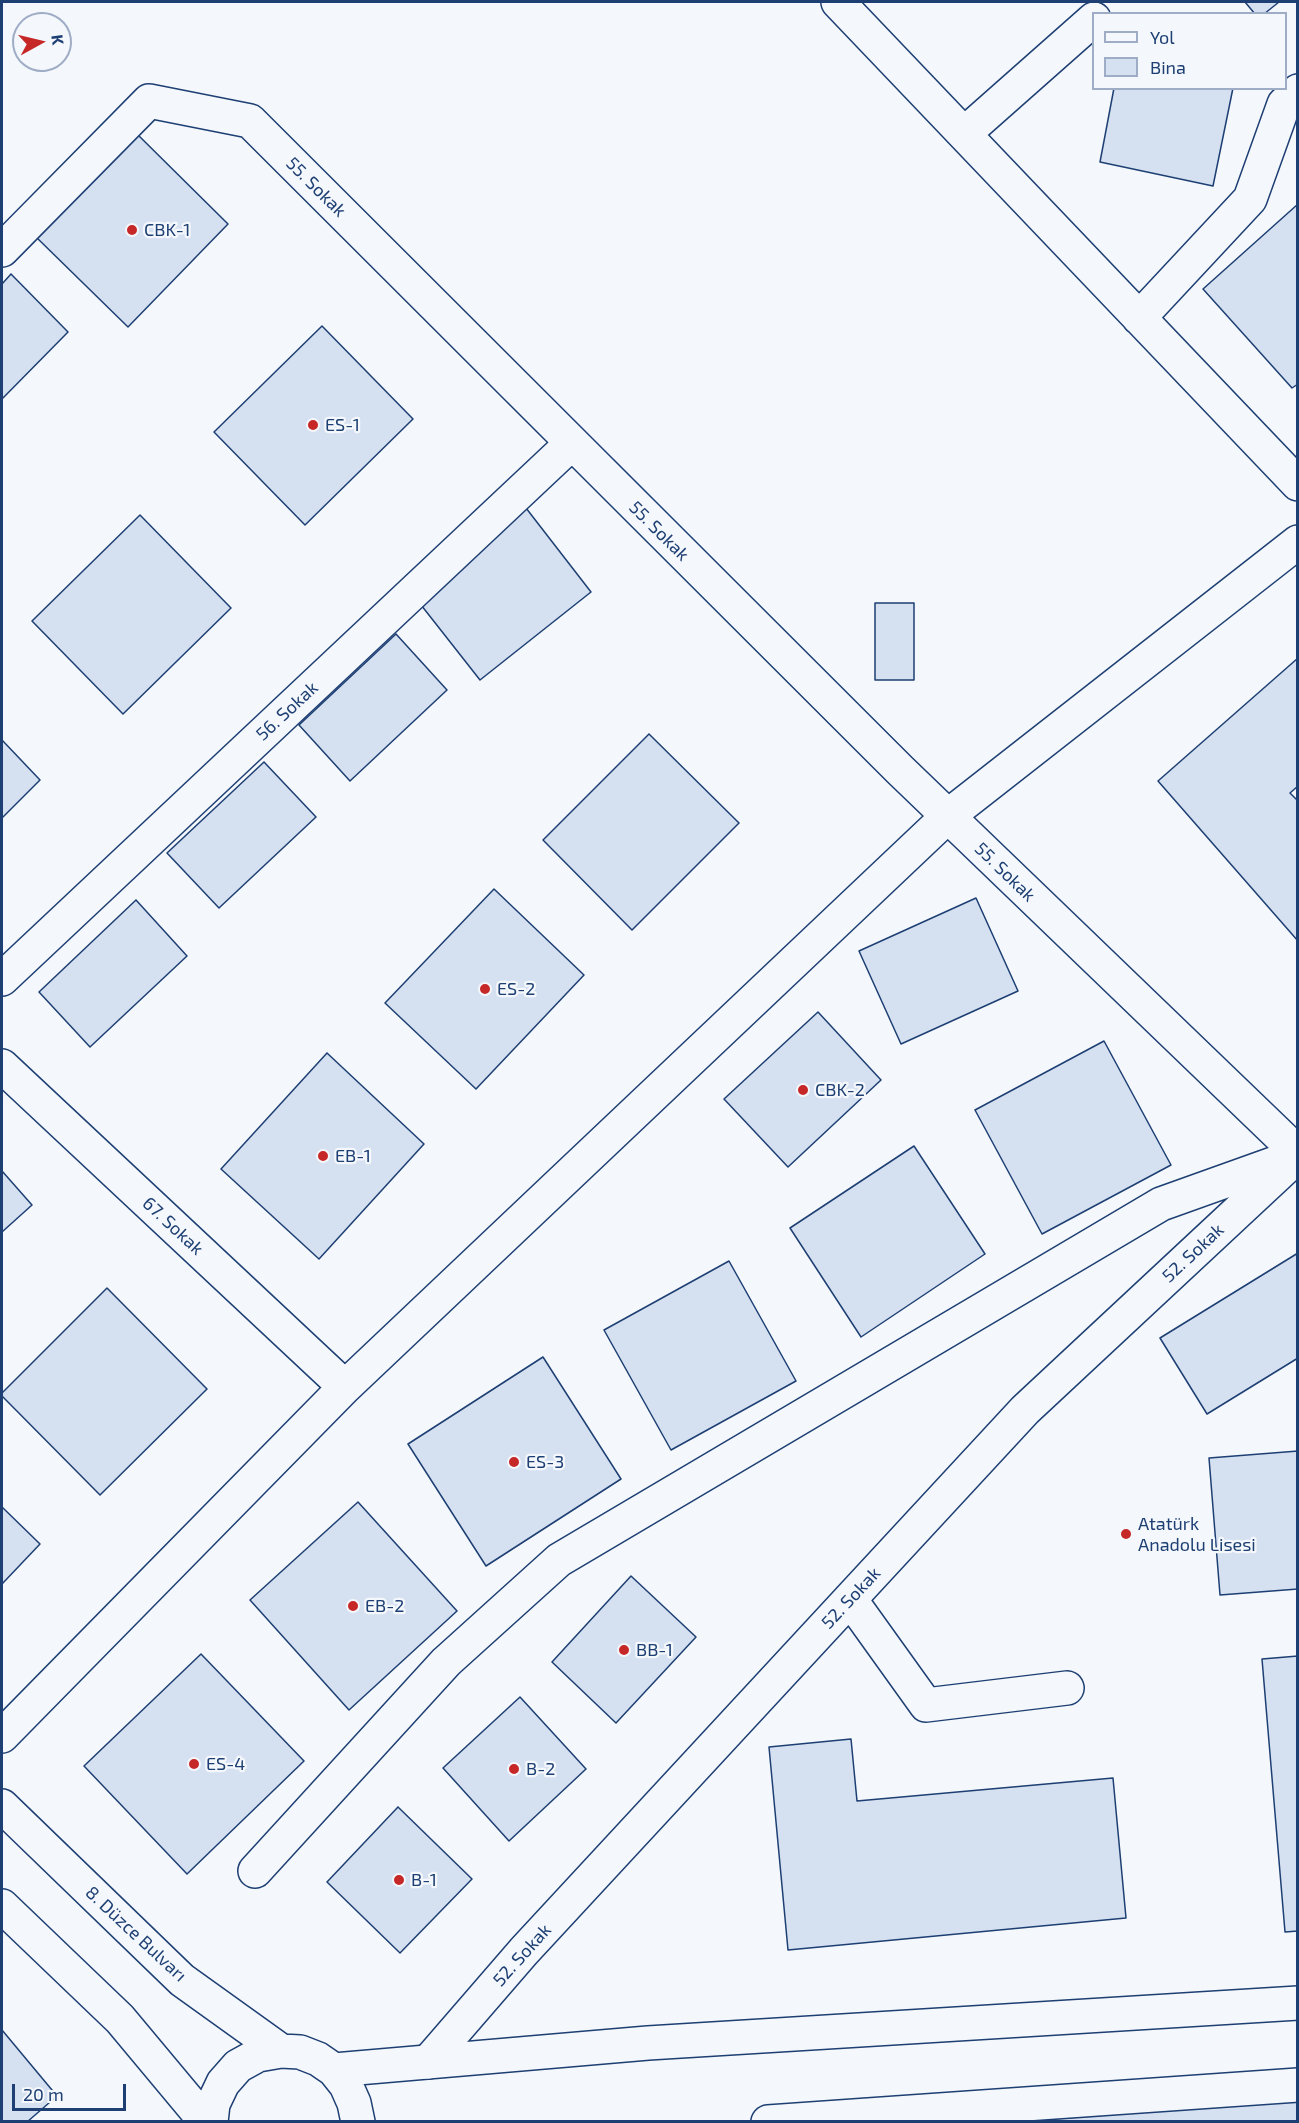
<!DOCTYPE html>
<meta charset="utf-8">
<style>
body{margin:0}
#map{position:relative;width:1299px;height:2123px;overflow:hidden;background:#f4f7fb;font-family:"Exo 2",sans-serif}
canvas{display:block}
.frame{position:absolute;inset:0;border:3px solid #1d3f73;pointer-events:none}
.legend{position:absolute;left:1092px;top:12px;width:195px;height:78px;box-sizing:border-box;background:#f4f7fb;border:2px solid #9eadc5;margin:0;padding:8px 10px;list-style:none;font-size:18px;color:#1d3f73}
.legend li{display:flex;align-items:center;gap:12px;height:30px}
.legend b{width:30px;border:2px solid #9eadc5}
.north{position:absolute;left:12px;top:12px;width:60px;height:60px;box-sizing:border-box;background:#f4f7fb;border:2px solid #9eadc5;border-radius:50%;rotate:82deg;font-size:16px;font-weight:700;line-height:24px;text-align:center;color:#1d3f73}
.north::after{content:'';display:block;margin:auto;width:21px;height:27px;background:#c62828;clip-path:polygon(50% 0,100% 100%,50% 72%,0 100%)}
.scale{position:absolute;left:12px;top:2084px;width:114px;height:27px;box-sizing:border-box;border:3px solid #1d3f73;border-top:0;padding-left:8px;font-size:18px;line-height:21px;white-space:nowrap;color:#1d3f73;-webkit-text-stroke:4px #f4f7fb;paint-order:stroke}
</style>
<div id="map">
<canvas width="1299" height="2123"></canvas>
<div class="frame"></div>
<ul class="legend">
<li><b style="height:8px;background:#f4f7fb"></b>Yol</li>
<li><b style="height:16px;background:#d5e0f0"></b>Bina</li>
</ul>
<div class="north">K</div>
<div class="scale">20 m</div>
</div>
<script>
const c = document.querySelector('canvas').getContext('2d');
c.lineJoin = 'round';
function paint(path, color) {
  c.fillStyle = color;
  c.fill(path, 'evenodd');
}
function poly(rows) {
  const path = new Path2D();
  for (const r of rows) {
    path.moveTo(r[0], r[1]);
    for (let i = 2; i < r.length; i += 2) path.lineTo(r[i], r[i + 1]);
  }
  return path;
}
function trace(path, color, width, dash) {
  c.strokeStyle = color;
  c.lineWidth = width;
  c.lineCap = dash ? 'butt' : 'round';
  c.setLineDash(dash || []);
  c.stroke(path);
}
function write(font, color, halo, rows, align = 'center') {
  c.font = font + ' "Exo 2",sans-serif';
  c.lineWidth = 4.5;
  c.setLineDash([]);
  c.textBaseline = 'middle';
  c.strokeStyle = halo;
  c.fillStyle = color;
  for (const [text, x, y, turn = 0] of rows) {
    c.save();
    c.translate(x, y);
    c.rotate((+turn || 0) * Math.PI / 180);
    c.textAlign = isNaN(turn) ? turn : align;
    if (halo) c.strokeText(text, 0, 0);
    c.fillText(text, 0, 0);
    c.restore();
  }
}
const building = poly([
 [1245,2,1279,2,1264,14,1255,14,1245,2],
 [1114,88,1233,88,1213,186,1100,162,1114,88],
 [137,134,228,224,128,327,36,237,137,134],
 [1298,204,1298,384,1292,388,1203,289,1298,204],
 [11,274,68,332,2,399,2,284,11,274],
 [322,326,413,419,305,525,214,432,322,326],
 [526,508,591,592,480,680,414,596,526,508],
 [140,515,231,608,123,714,32,621,140,515],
 [875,603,914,603,914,680,875,680,875,603],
 [396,634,447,690,350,781,299,725,396,634],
 [1298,658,1298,786,1290,793,1298,801,1298,941,1158,781,1298,658],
 [649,734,739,823,632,930,543,840,649,734],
 [2,740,40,780,2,818,2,740],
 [264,762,316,817,219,908,167,853,264,762],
 [494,889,584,975,476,1089,385,1003,494,889],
 [976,898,1018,991,901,1044,859,951,976,898],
 [136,900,187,956,90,1047,39,992,136,900],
 [818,1012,881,1080,788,1167,724,1099,818,1012],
 [1104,1041,1171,1165,1042,1234,975,1110,1104,1041],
 [327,1053,424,1144,319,1259,221,1169,327,1053],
 [914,1146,985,1254,861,1337,790,1228,914,1146],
 [2,1171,32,1205,2,1232,2,1171],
 [1298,1253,1298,1358,1207,1414,1160,1338,1298,1253],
 [729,1261,796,1381,671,1450,604,1330,729,1261],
 [107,1288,207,1389,100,1495,2,1396,2,1393,107,1288],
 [543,1357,621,1479,486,1566,408,1444,543,1357],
 [1298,1451,1298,1589,1220,1595,1209,1458,1298,1451],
 [358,1502,457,1611,349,1710,250,1600,358,1502],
 [2,1507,40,1544,2,1584,2,1507],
 [631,1576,696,1637,616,1723,552,1662,631,1576],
 [201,1654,304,1761,187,1874,84,1766,201,1654],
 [1298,1656,1298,1931,1285,1932,1262,1659,1298,1656],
 [520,1697,586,1769,509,1841,443,1768,520,1697],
 [851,1739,857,1801,1113,1778,1126,1918,788,1950,769,1747,851,1739],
 [398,1807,472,1879,400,1953,327,1882,398,1807],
 [2,2030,57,2096,27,2122,2,2122,2,2030],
 [1298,2101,1298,2122,1011,2122,1298,2101]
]);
paint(building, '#d5e0f0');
trace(building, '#1d3f73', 1.5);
const minor = poly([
 [838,2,1298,484],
 [964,134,1094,19],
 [2,250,149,101,250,121,900,770,1298,1153],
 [1139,318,1250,199,1284,104,1298,91],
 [2,979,572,443],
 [2,1066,345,1387],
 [850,1599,926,1705,1067,1688],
 [2,1736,345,1387,948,816,1298,542],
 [255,1871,446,1662,559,1560,1161,1204,1298,1155],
 [428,2062,524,1951,1025,1410,1290,1163]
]);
const major = poly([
 [2,1806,182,1980,281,2051],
 [2,1906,120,2019,206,2122],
 [334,2070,648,2043,1298,2003],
 [211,2122,213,2104,223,2083,238,2066,258,2055,281,2051,300,2052,318,2059,334,2070,346,2085,354,2103,358,2122],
 [768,2122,1298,2085]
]);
trace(minor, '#1d3f73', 36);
trace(major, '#1d3f73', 36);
trace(minor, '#f4f7fb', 33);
trace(major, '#f4f7fb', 33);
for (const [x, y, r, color] of [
 [132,230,6,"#c62828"],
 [313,425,6,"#c62828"],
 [485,989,6,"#c62828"],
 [803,1090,6,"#c62828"],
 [323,1156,6,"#c62828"],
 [514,1462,6,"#c62828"],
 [1126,1534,6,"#c62828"],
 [353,1606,6,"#c62828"],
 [624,1650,6,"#c62828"],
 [194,1764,6,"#c62828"],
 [514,1769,6,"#c62828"],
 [399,1880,6,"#c62828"]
]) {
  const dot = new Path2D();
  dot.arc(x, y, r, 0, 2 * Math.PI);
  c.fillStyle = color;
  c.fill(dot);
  trace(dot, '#f4f7fb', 2);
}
write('18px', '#1d3f73', '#f4f7fb', [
 ["55. Sokak",316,187,45],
 ["55. Sokak",659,531,45],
 ["56. Sokak",287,711,-43],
 ["55. Sokak",1005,872,44],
 ["67. Sokak",173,1226,43],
 ["52. Sokak",1193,1253,-43],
 ["52. Sokak",851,1598,-47],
 ["8. Düzce Bulvarı",136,1934,43],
 ["52. Sokak",522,1955,-48]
]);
write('18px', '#1d3f73', '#f4f7fb', [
 ["CBK-1",144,230],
 ["ES-1",325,425],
 ["ES-2",497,989],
 ["CBK-2",815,1090],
 ["EB-1",335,1156],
 ["ES-3",526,1462],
 ["Atatürk",1138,1524],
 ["Anadolu Lisesi",1138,1545],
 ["EB-2",365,1606],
 ["BB-1",636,1650],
 ["ES-4",206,1764],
 ["B-2",526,1769],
 ["B-1",411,1880]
], 'left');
</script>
